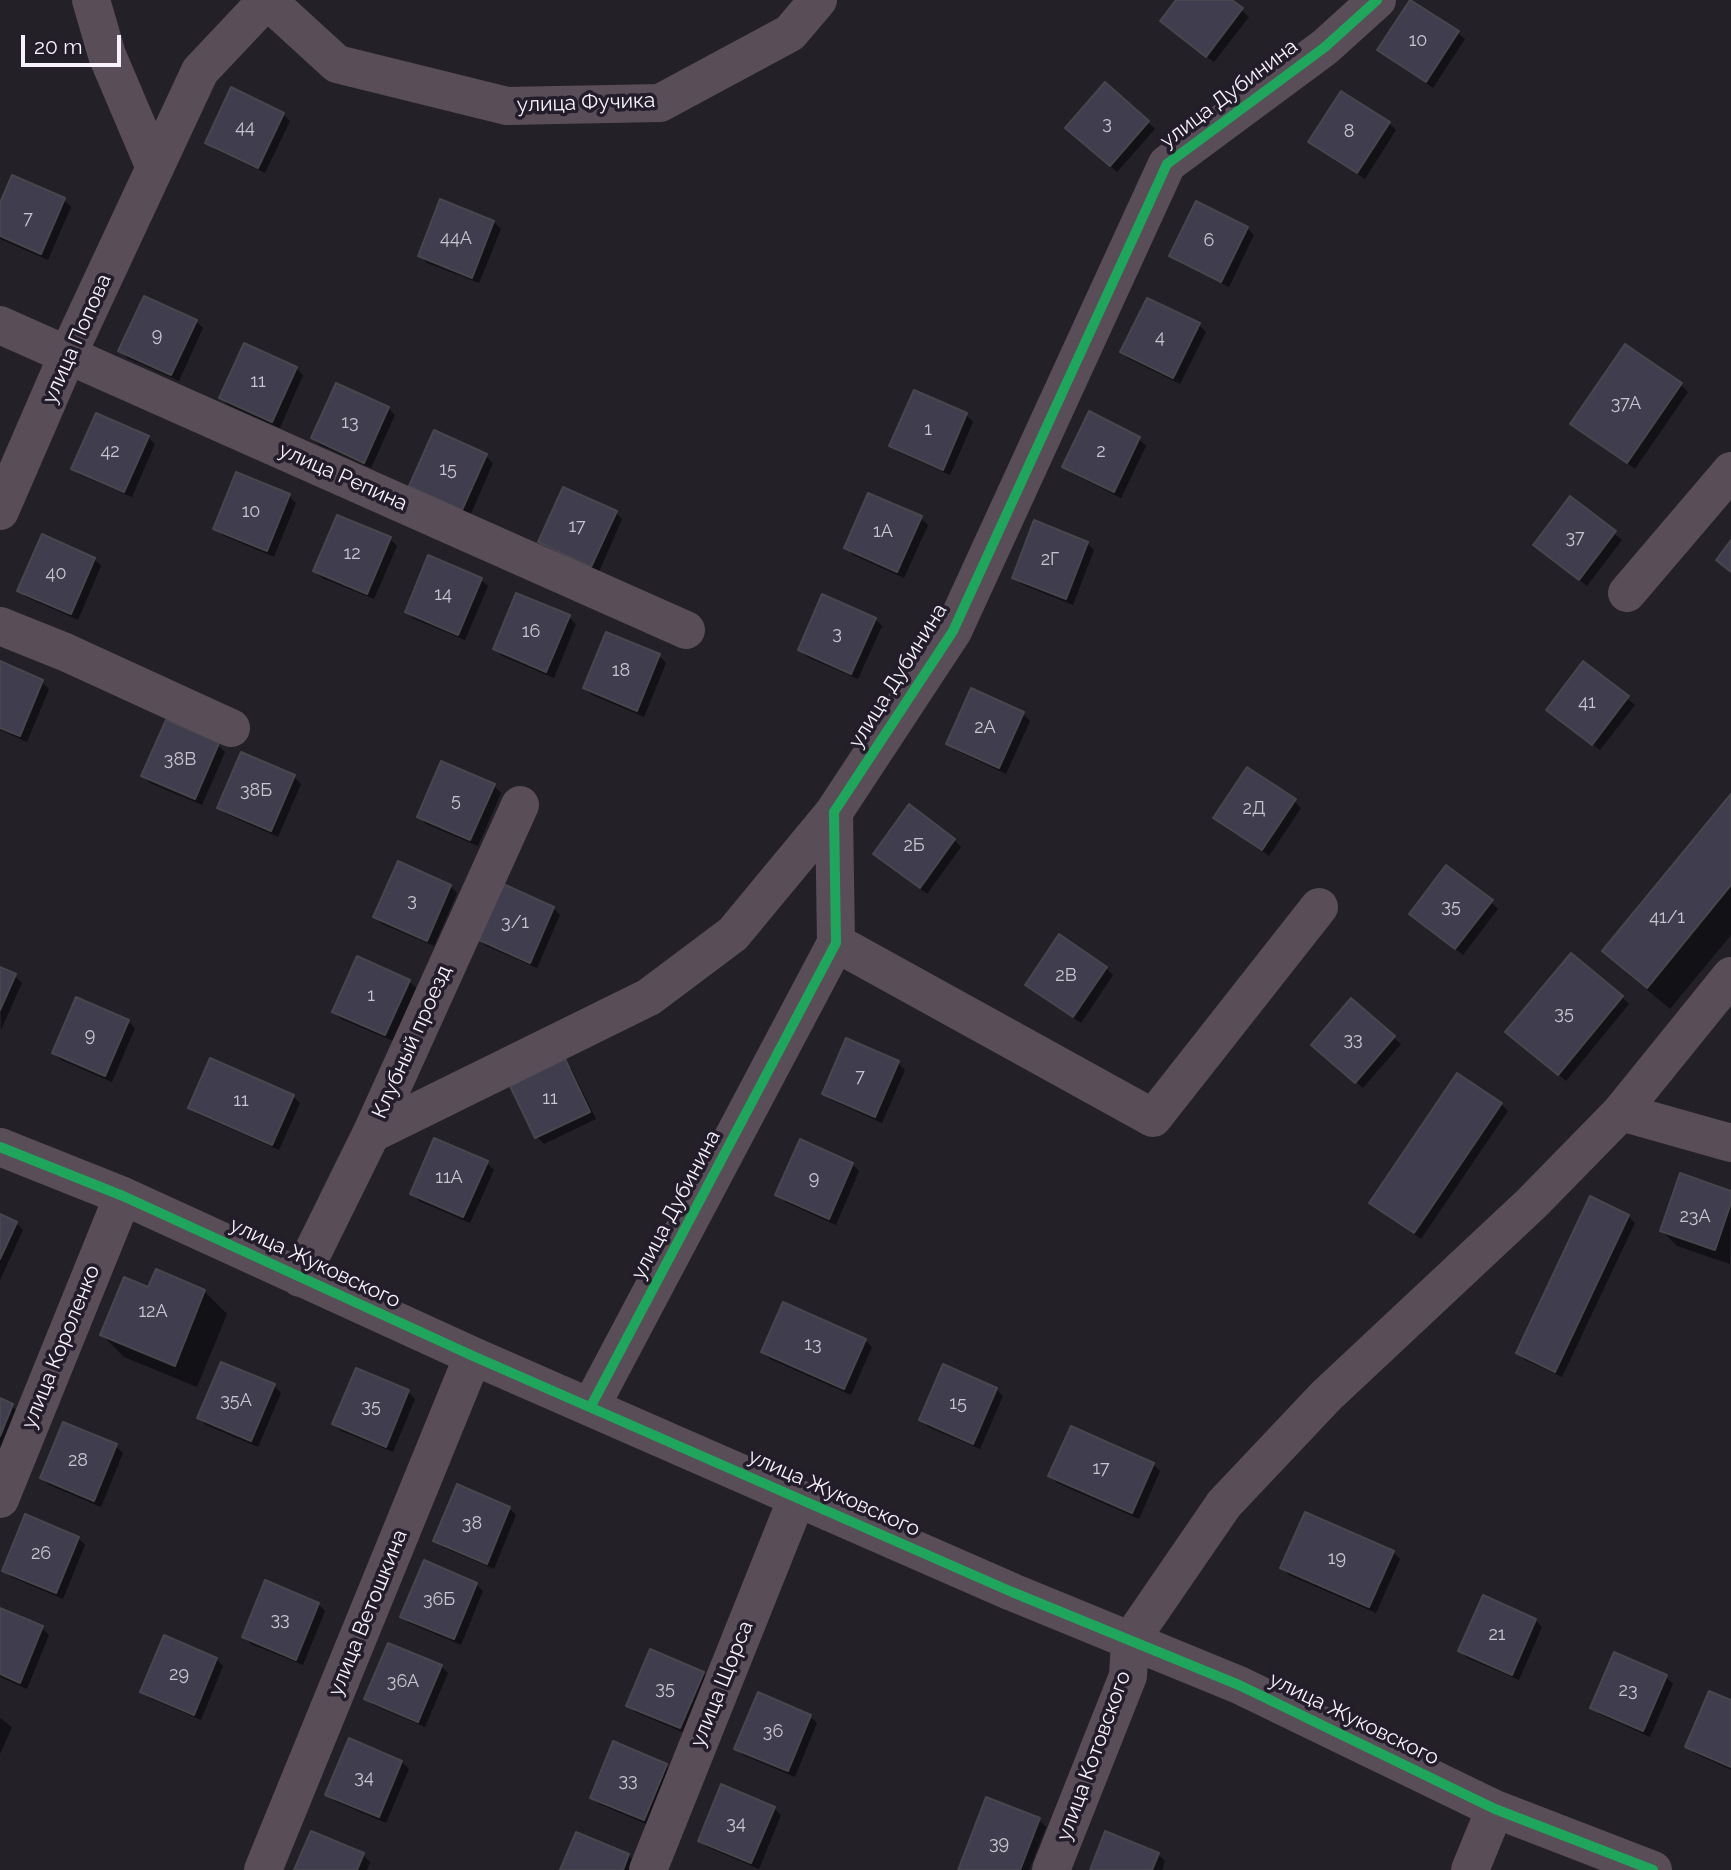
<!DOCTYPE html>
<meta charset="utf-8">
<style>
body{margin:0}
#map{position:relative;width:1731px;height:1870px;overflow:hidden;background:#232028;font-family:Raleway,sans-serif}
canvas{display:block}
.scale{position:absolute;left:21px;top:35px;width:100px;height:32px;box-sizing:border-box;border:4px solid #f7f2fc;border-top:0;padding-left:9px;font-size:21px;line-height:24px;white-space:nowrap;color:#f7f2fc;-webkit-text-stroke:5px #231c2b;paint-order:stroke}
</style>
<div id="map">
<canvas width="1731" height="1870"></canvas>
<div class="scale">20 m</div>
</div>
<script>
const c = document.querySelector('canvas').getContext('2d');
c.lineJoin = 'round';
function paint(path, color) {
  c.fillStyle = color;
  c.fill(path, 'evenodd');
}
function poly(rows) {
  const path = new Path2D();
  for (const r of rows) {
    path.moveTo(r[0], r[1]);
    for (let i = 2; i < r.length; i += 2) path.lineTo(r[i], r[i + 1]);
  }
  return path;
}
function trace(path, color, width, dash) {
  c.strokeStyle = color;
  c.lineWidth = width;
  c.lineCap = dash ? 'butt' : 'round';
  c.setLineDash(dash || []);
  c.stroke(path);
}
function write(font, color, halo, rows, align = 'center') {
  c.font = font + ' Raleway,sans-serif';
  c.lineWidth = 7;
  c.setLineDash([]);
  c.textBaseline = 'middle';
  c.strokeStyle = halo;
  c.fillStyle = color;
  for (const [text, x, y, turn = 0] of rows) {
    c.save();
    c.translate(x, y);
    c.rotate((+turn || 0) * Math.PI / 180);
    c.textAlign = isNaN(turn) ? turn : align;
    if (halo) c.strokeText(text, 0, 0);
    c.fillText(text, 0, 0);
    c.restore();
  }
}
paint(poly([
 [1178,0,1230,0,1249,17,1214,62,1169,28],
 [1458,33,1465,39,1433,88,1379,50],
 [283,114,290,121,265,173,214,149,207,142],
 [1148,122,1155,129,1117,172,1075,135],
 [1389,123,1396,130,1365,179,1317,149,1310,142],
 [64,200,71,207,48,260,0,239,0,207],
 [441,201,494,222,501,229,479,283,427,263,420,256],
 [1247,228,1254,235,1229,287,1178,262,1171,255],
 [196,321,203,328,179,381,127,358,121,351],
 [1199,325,1206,332,1180,384,1129,359,1122,352],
 [245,345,296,368,303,375,280,428,228,405,221,398],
 [1681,385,1688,392,1635,469,1573,424],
 [388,408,395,415,371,468,320,445,313,438],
 [1089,414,1139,439,1146,446,1121,498,1071,473,1064,466],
 [966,415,973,422,950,475,898,452,891,445],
 [435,432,486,456,493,463,470,516,411,485],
 [148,437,155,444,132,497,80,475,73,468],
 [289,496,296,503,274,557,222,535,215,528],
 [1570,499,1622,540,1587,586,1542,551],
 [615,512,622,519,599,572,547,549,540,542],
 [921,518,928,525,904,578,853,555,846,548],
 [390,539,397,546,374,599,322,578,315,571],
 [1087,543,1094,550,1073,605,1021,584,1014,577],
 [94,559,101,566,78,620,26,597,19,590],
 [481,580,488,586,465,640,414,619,407,612],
 [569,617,576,624,554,678,502,656,495,649],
 [875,619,882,626,858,679,807,657,800,650],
 [659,656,666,663,644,717,592,695,585,688],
 [0,663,42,682,49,689,27,742,0,730],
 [1583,664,1635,705,1600,750,1555,716],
 [1023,714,1030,721,1006,774,955,750,948,743],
 [218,745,225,752,202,805,150,783,143,776],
 [294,777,301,784,278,837,226,814,219,807],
 [494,786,501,793,478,846,426,824,419,817],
 [1731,797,1731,935,1670,1009,1627,973,1604,950],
 [1294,801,1301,808,1269,856,1216,817],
 [954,840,961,847,927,894,882,860],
 [450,886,457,893,434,946,382,924,375,917],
 [1491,902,1498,909,1463,955,1419,920],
 [553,908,560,915,537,968,486,946,479,939],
 [1106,968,1113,975,1081,1023,1027,985],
 [0,969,15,976,22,983,1,1030],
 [409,981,416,988,393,1041,341,1019,334,1012],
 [1622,997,1629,1004,1566,1081,1515,1039],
 [128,1021,135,1028,112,1082,61,1060,54,1053],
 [1394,1038,1401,1044,1363,1088,1320,1051],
 [564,1061,571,1068,596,1119,544,1144,537,1137,512,1087],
 [898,1063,905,1070,882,1123,831,1100,824,1093],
 [293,1096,300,1103,279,1150,197,1114,190,1107],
 [1501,1104,1508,1111,1421,1239,1371,1203],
 [487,1163,494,1170,470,1223,419,1201,412,1194],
 [852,1164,859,1171,836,1225,785,1202,778,1195],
 [1731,1193,1730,1264,1677,1246,1662,1231],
 [0,1216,16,1223,23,1230,0,1280],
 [1628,1216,1635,1223,1562,1377,1525,1360,1518,1353],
 [149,1289,204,1291,227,1314,197,1387,124,1357,102,1335],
 [865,1340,872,1347,851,1395,770,1359,763,1352],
 [274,1386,281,1393,258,1447,206,1425,199,1418],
 [996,1389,1003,1396,980,1449,928,1427,921,1420],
 [408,1392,415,1399,393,1452,341,1431,334,1424],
 [0,1400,12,1406,19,1413,0,1459],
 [116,1446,123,1453,101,1507,49,1485,42,1478],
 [1153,1464,1160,1471,1139,1519,1057,1483,1050,1476],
 [509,1508,516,1515,494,1569,442,1547,435,1540],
 [78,1538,85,1545,63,1599,11,1577,4,1570],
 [1393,1552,1400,1559,1376,1613,1289,1575,1282,1568],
 [476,1584,483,1591,461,1645,409,1623,402,1616],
 [318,1604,325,1611,303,1665,251,1644,244,1637],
 [0,1610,42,1628,49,1635,27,1689,0,1677],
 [1535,1620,1542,1627,1519,1680,1467,1658,1460,1651],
 [1615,1654,1666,1677,1673,1684,1650,1737,1599,1714,1592,1707],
 [216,1659,223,1666,201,1720,149,1698,142,1692],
 [441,1666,448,1673,425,1727,373,1705,366,1699],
 [703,1673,710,1680,687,1734,635,1712,628,1705],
 [1731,1702,1731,1770,1694,1753,1687,1746],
 [810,1716,817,1723,795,1777,743,1755,736,1748],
 [0,1718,12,1727,0,1754],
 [350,1741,402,1762,409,1769,386,1823,334,1801,327,1794],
 [666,1766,673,1773,651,1826,599,1804,592,1797],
 [774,1808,781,1815,759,1869,707,1847,700,1840],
 [1039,1820,1046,1827,1029,1870,960,1870],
 [1158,1854,1165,1861,1162,1870,1092,1870],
 [363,1855,370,1862,367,1870,296,1870],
 [628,1855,635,1862,632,1870,562,1870]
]), '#0007');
const building = poly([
 [1176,0,1232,0,1243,8,1206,57,1160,21,1176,0],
 [1410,0,1459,31,1426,82,1377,50,1410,0],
 [1105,82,1149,121,1110,166,1065,128,1105,82],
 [231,87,284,113,258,168,205,143,231,87],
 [1341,91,1390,122,1357,173,1308,142,1341,91],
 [12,175,65,198,41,254,0,236,0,203,12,175],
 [440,199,494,221,472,278,418,256,440,199],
 [1196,201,1248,227,1221,282,1169,256,1196,201],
 [144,296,197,320,171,375,118,351,144,296],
 [1147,298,1200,323,1173,378,1120,352,1147,298],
 [244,343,297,367,272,422,219,398,244,343],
 [1625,344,1682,383,1627,463,1570,424,1625,344],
 [336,383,389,407,364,463,311,438,336,383],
 [914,390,967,413,943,470,889,446,914,390],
 [1089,411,1140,437,1114,492,1062,467,1089,411],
 [96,413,149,436,124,492,71,469,96,413],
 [434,430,487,454,462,510,409,486,434,430],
 [236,472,290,494,267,551,213,529,236,472],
 [563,487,617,511,591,567,538,542,563,487],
 [868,493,922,516,897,572,844,548,868,493],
 [1570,496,1616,531,1579,580,1533,545,1570,496],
 [337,515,391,537,367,594,313,571,337,515],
 [1034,520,1088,542,1066,599,1012,578,1034,520],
 [42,534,95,558,71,614,17,591,42,534],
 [1731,540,1731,572,1716,560,1731,540],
 [428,555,482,578,458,635,405,612,428,555],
 [516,593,570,615,546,672,493,649,516,593],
 [822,594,876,618,851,674,798,650,822,594],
 [606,632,660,654,637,711,583,688,606,632],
 [0,661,43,680,20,736,0,728,0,661],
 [1583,661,1629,696,1592,745,1546,710,1583,661],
 [971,688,1024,712,999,768,946,744,971,688],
 [166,720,219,743,195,799,141,776,166,720],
 [241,752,295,775,271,831,217,808,241,752],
 [441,761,495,784,470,840,417,817,441,761],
 [1247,767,1296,799,1262,850,1213,818,1247,767],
 [1731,794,1731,885,1647,988,1602,951,1731,794],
 [909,804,955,839,920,888,873,854,909,804],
 [398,861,451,885,427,941,373,917,398,861],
 [1446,865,1493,900,1455,949,1409,914,1446,865],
 [501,883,554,907,530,963,477,939,501,883],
 [1059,934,1107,967,1073,1017,1025,985,1059,934],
 [1571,953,1623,996,1558,1075,1505,1032,1571,953],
 [357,956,410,980,385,1035,332,1012,357,956],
 [0,967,16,974,0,1010,0,967],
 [76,997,129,1020,105,1076,52,1053,76,997],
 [1351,998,1395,1036,1355,1083,1311,1045,1351,998],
 [846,1038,899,1061,875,1117,822,1094,846,1038],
 [210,1058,294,1095,272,1145,188,1108,210,1058],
 [565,1059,590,1112,535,1138,510,1086,565,1059],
 [1457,1073,1502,1103,1414,1233,1369,1203,1457,1073],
 [434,1138,488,1161,463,1217,410,1194,434,1138],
 [800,1139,853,1163,829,1219,775,1195,800,1139],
 [1680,1173,1731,1191,1731,1203,1715,1250,1660,1231,1680,1173],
 [1590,1196,1629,1215,1555,1372,1516,1353,1590,1196],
 [0,1214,17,1222,0,1259,0,1214],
 [156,1269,205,1290,175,1366,100,1335,124,1277,148,1287,156,1269],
 [783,1302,866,1339,844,1389,761,1352,783,1302],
 [221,1362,275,1384,251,1441,197,1418,221,1362],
 [943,1364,997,1388,973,1444,919,1420,943,1364],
 [356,1368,409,1390,386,1447,332,1424,356,1368],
 [0,1398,13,1404,0,1436,0,1398],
 [63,1422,117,1444,94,1501,40,1478,63,1422],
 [1071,1426,1154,1463,1132,1513,1048,1476,1071,1426],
 [457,1484,510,1507,487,1564,433,1541,457,1484],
 [1305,1512,1394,1551,1369,1607,1280,1568,1305,1512],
 [25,1514,79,1537,56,1593,2,1571,25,1514],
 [424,1560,477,1583,454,1639,400,1617,424,1560],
 [265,1580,319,1603,296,1660,242,1637,265,1580],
 [1483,1595,1536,1619,1512,1675,1458,1651,1483,1595],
 [0,1608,43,1626,20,1683,0,1674,0,1608],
 [164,1635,217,1658,194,1715,140,1692,164,1635],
 [388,1643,442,1665,418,1722,364,1699,388,1643],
 [650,1649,704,1672,680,1728,626,1706,650,1649],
 [1614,1652,1667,1675,1643,1731,1590,1708,1614,1652],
 [1709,1691,1731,1700,1731,1767,1685,1747,1709,1691],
 [758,1692,811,1715,788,1771,734,1749,758,1692],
 [349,1738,402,1761,379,1817,325,1795,349,1738],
 [613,1741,667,1764,644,1820,590,1798,613,1741],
 [721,1784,775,1807,751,1863,698,1841,721,1784],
 [986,1797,1040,1818,1020,1870,958,1870,986,1797],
 [311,1831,364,1853,357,1870,294,1870,311,1831],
 [1105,1831,1159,1853,1152,1870,1090,1870,1105,1831],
 [576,1832,629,1854,623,1870,560,1870,576,1832]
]);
paint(building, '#403e4e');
trace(building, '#47464d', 2);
trace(poly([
 [91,0,107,55,155,168],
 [267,0,337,64,507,106,660,103,790,33,818,0],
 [0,325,686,630],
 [0,511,68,354,200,71,267,0],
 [1627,593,1731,471],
 [0,626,65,652,231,728],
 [836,943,1153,1118,1319,907],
 [1621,1112,1731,1143],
 [371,1134,649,997,733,934,834,812],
 [0,1147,123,1196,473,1356,1012,1592,1239,1685,1495,1809,1653,1870],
 [300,1278,371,1134,520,805],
 [591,1406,836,943,834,812,953,631,1167,164,1325,47,1377,0],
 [0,1499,123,1196],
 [1130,1641,1224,1504,1326,1396,1532,1203,1621,1112,1731,976],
 [263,1870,473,1356],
 [648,1870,797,1498],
 [1051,1870,1128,1676,1130,1641],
 [1470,1870,1495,1809]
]), '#594d58', 38);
trace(poly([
 [0,1147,123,1196,473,1356,1012,1592,1239,1685,1495,1809,1653,1870],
 [591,1406,836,943,834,812,953,631,1167,164,1325,47,1377,0]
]), '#20a55d', 10);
write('18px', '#c9c5d0', null, [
 ["10",1418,41],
 ["3",1107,124],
 ["44",245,128],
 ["8",1349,132],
 ["7",28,219],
 ["44А",456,239],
 ["6",1209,241],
 ["9",157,336],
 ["4",1160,338],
 ["11",258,382],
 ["37А",1626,404],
 ["13",350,423],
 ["1",928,430],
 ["42",110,452],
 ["2",1101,452],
 ["15",448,470],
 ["10",251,512],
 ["17",577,527],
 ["1А",883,532],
 ["37",1575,538],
 ["12",352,554],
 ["2Г",1050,560],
 ["40",56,574],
 ["14",443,595],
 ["16",531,632],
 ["3",837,634],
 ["18",621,671],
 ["41",1587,703],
 ["2А",985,728],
 ["38В",180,760],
 ["38Б",256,791],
 ["5",456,801],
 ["2Д",1254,809],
 ["2Б",914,846],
 ["3",412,901],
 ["35",1451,907],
 ["41/1",1667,918],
 ["3/1",515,923],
 ["2В",1066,976],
 ["1",371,996],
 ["35",1564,1014],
 ["9",90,1036],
 ["33",1353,1040],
 ["7",860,1077],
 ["11",550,1099],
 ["11",241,1101],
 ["11А",449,1178],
 ["9",814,1179],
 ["23А",1695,1217],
 ["12А",153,1312],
 ["13",813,1345],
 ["35А",236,1401],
 ["15",958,1404],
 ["35",371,1407],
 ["28",78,1461],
 ["17",1101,1469],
 ["38",472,1524],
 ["26",41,1554],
 ["19",1337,1559],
 ["36Б",439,1600],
 ["33",280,1620],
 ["21",1497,1635],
 ["29",179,1675],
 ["36А",403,1682],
 ["35",665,1689],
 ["23",1628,1691],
 ["36",773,1732],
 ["34",364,1778],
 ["33",628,1781],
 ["34",736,1824],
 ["39",999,1844]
]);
write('21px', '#f7f2fc', '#231c2b', [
 ["улица Дубинина",1229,94,-37],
 ["улица Фучика",586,103,-2],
 ["улица Попова",77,339,-66],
 ["улица Репина",343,477,24],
 ["улица Дубинина",898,676,-58],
 ["Клубный проезд",412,1042,-66],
 ["улица Дубинина",676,1205,-62],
 ["улица Жуковского",315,1263,25],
 ["улица Короленко",61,1347,-68],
 ["улица Жуковского",834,1493,24],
 ["улица Ветошкина",368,1613,-68],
 ["улица Щорса",722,1684,-68],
 ["улица Жуковского",1354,1719,26],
 ["улица Котовского",1094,1756,-70]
]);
</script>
